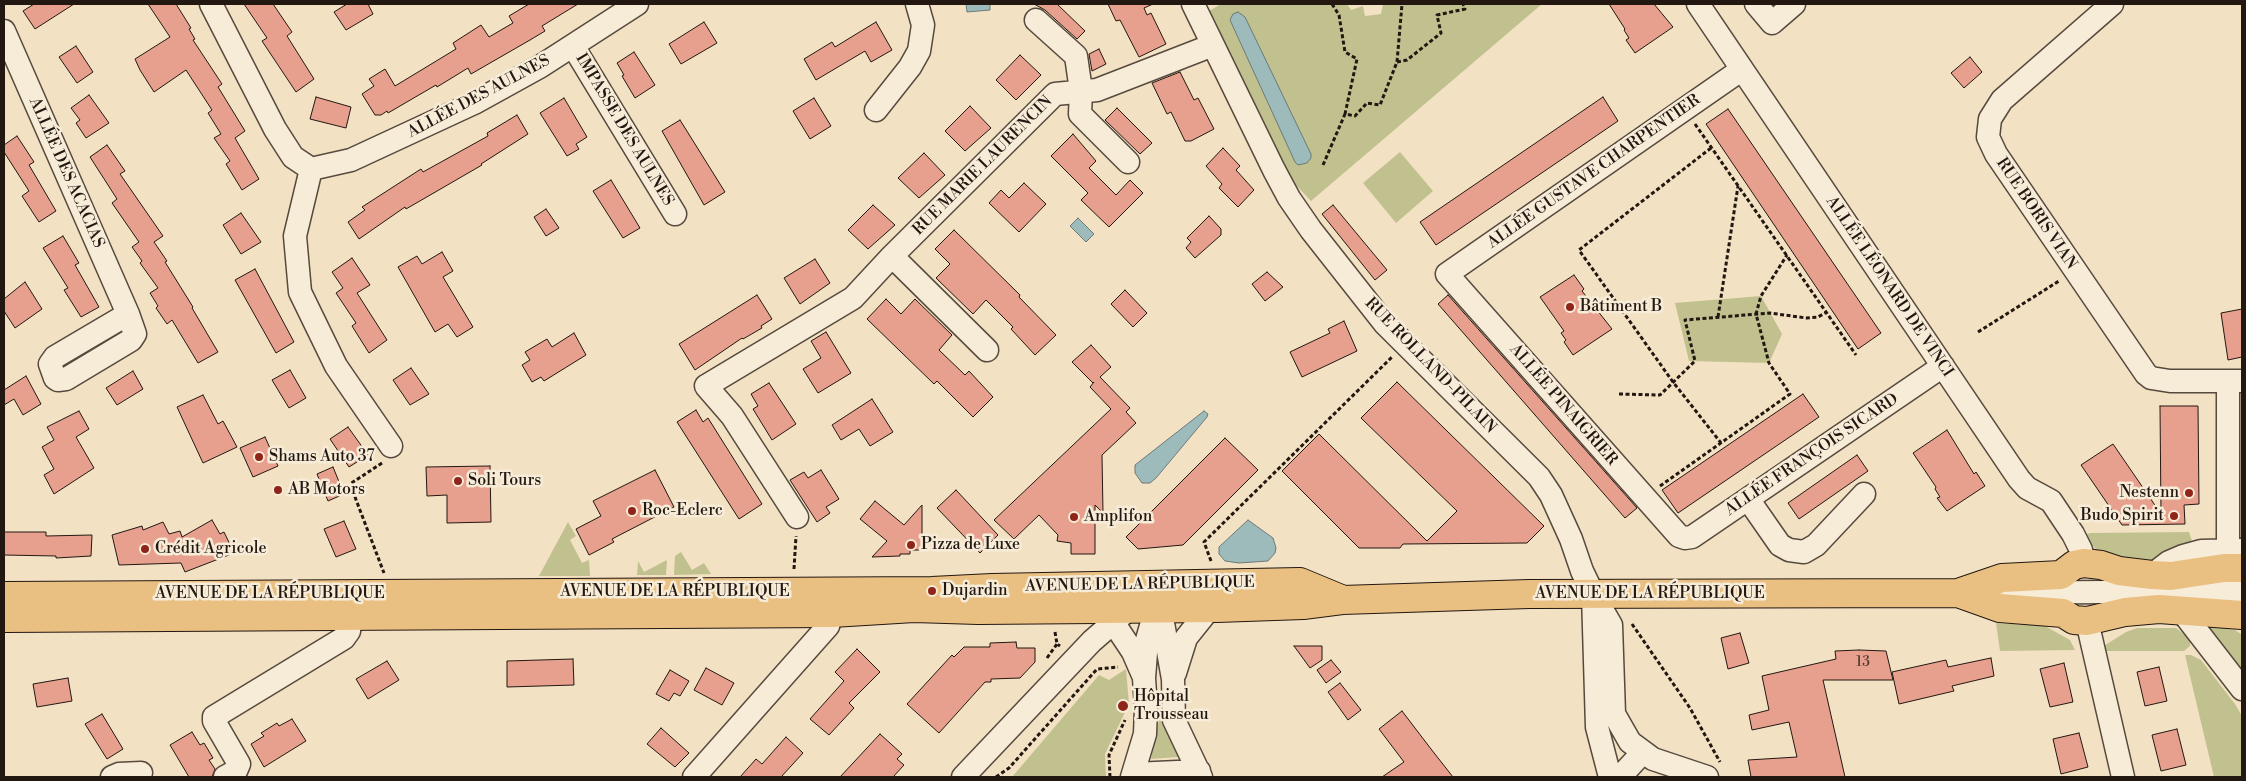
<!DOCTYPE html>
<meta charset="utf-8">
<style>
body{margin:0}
#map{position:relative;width:2246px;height:781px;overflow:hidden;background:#f3e1c3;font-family:"Libre Bodoni",serif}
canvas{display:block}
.frame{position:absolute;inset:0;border:5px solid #221711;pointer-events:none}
</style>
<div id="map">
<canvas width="2246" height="781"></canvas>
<div class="frame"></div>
</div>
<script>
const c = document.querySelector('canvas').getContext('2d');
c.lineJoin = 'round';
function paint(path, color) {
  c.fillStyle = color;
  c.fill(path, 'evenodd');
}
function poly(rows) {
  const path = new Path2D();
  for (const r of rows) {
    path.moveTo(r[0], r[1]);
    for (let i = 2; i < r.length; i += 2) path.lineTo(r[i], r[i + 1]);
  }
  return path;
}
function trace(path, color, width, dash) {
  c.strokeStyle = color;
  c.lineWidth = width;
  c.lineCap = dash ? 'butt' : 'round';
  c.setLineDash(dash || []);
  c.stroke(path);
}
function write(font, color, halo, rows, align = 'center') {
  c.font = font + ' "Libre Bodoni",serif';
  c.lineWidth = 5;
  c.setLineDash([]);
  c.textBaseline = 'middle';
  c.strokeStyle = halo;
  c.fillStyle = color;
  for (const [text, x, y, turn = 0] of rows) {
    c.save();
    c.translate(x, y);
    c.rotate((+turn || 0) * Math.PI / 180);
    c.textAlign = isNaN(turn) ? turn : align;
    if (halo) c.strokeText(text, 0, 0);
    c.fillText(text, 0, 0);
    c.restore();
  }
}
paint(poly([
 [1221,4,1347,4,1351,10,1363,6,1365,16,1381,14,1383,4,1542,4,1311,201,1289,178,1209,11],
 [1400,152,1433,191,1396,223,1363,183],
 [1761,296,1782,334,1769,363,1689,361,1675,303],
 [568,522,576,536,570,540,582,563,589,560,590,576,539,576],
 [2189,532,2193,544,2142,569,2096,550,2085,535,2090,533],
 [681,552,692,570,704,563,711,574,674,575,675,556],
 [667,560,666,575,637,575,638,561,644,572],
 [1996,623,2045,626,2070,640,2075,650,2000,651],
 [2205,625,2235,630,2241,634,2242,675],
 [2137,628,2176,628,2190,639,2190,646,2184,651,2103,651,2102,647,2126,632],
 [2185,655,2191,655,2201,660,2235,704,2242,716,2242,777,2214,777],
 [1126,669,1129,704,1105,754,1106,777,1012,777,1099,675,1109,680],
 [1159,720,1167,725,1169,738,1178,757,1151,759]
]), '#c1c18f');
const water = poly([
 [966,4,990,4,990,10,967,12,966,4],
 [1238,12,1245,17,1311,154,1311,158,1307,163,1298,165,1295,162,1230,20,1233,14,1238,12],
 [1078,218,1094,234,1086,242,1070,226,1078,218],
 [1204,411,1208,414,1207,417,1156,478,1150,483,1142,483,1135,473,1135,465,1204,411],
 [1248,520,1273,538,1276,548,1275,553,1268,561,1239,563,1225,561,1219,554,1219,547,1248,520]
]);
paint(water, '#9ebbbc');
trace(water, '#6c7978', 1);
const building = poly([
 [34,4,74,4,35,29,23,11,34,4],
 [148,4,176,4,191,28,189,29,195,39,193,40,222,84,218,87,245,131,235,138,259,179,242,190,226,164,230,161,214,138,221,134,208,113,212,110,186,70,154,92,140,70,135,59,170,37,148,4],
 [244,4,273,4,292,32,287,36,314,79,296,92,262,41,267,38,244,4],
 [347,4,368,4,373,14,346,30,334,12,347,4],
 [529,4,578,4,542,26,545,31,530,40,471,74,468,68,437,87,436,85,388,113,387,111,381,115,375,115,362,94,374,86,369,79,385,69,395,86,456,49,453,43,481,25,489,37,513,23,509,16,529,4],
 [1034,4,1057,4,1085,31,1077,39,1045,10,1034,4],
 [1108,4,1153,4,1144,8,1147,15,1151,13,1166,44,1139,57,1120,20,1116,21,1108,4],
 [1609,4,1654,4,1673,27,1635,53,1626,40,1629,38,1624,30,1625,29,1609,4],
 [704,22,717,43,681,64,669,44,704,22],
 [876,22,892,50,871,62,865,51,816,80,804,59,832,42,835,47,876,22],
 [76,46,93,72,77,83,59,57,76,46],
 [1099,49,1106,64,1092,71,1089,54,1099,49],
 [634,52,655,85,635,98,622,76,624,75,617,63,634,52],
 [1020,55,1041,75,1016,100,996,80,1020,55],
 [1970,57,1982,72,1964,88,1951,73,1970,57],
 [1180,72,1194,100,1198,98,1214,129,1191,141,1185,141,1171,112,1167,114,1152,83,1180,72],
 [89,95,109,123,86,138,76,123,80,120,71,108,89,95],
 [316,97,351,107,346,128,310,119,316,97],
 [1603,97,1618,121,1436,245,1420,222,1603,97],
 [564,98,587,137,576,144,579,149,567,156,540,113,564,98],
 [814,98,831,126,810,139,793,111,814,98],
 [970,106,991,128,965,151,945,131,970,106],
 [1117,108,1152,143,1140,154,1105,120,1117,108],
 [1728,109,1881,333,1858,349,1706,124,1728,109],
 [517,115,528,134,481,164,482,165,406,209,405,207,359,239,348,222,365,210,362,207,421,169,423,172,488,136,487,133,517,115],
 [680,120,725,192,704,205,662,131,680,120],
 [1073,134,1096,161,1089,168,1116,195,1130,180,1143,193,1109,227,1081,200,1088,193,1051,156,1073,134],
 [17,136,34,162,29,165,56,211,39,222,22,196,29,191,4,152,4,145,17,136],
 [107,145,125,171,120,174,163,236,154,242,167,261,165,262,193,307,192,308,218,352,198,363,172,320,167,324,156,308,158,306,150,293,158,288,140,263,142,261,132,247,139,242,112,203,117,199,90,157,107,145],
 [1223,148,1240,166,1236,170,1254,190,1238,207,1219,188,1222,184,1206,166,1223,148],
 [924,153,945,175,919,198,898,178,924,153],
 [611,180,640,228,623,238,593,191,611,180],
 [1024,183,1046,204,1019,232,989,203,1001,190,1009,198,1024,183],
 [873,205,895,225,868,249,848,230,873,205],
 [1333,205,1387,270,1375,280,1322,214,1333,205],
 [546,209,559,228,546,236,534,217,546,209],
 [241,213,261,242,241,254,223,225,241,213],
 [1209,216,1221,229,1221,235,1195,258,1186,248,1191,242,1187,238,1209,216],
 [954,230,1020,295,1019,297,1056,335,1035,355,1011,329,1013,327,986,300,973,314,936,278,950,264,935,249,954,230],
 [63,236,79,263,75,265,99,307,81,317,64,290,68,288,43,248,63,236],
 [442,252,453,271,443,277,473,327,457,337,448,324,435,332,398,267,417,256,422,264,442,252],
 [352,258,370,285,357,293,387,340,369,353,352,326,356,323,336,293,343,288,332,272,352,258],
 [815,259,830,283,800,304,784,278,815,259],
 [255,269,294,342,276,353,235,280,255,269],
 [1267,272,1283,287,1265,301,1252,284,1267,272],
 [1574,275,1584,289,1582,291,1612,329,1573,355,1564,342,1566,340,1561,333,1564,331,1540,297,1574,275],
 [25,282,42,309,15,328,4,311,4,299,25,282],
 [1125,290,1147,313,1133,327,1111,304,1125,290],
 [757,295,772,319,761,326,762,328,743,339,742,338,695,370,679,344,757,295],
 [1448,295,1637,508,1625,518,1438,304,1448,295],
 [886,299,901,314,915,299,952,335,939,350,965,375,969,371,993,397,973,417,937,381,934,384,867,319,886,299],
 [2242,309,2242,357,2228,360,2221,313,2242,309],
 [1344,321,1357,351,1302,377,1290,352,1330,333,1328,329,1344,321],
 [826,332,851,373,818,393,803,369,821,358,811,341,826,332],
 [574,333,586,355,544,381,541,377,532,382,522,365,530,360,525,352,547,339,552,347,574,333],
 [1091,345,1111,367,1100,377,1130,408,1126,412,1136,423,1102,455,1103,513,1095,505,1095,554,1071,554,1071,543,1057,541,1058,535,1039,515,1014,539,994,520,1111,409,1090,387,1094,382,1093,383,1072,362,1091,345],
 [411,368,429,394,410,405,393,380,411,368],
 [290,370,306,398,289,408,272,380,290,370],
 [133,371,143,389,117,405,106,388,133,371],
 [26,376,41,404,23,415,14,399,4,405,4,390,26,376],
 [1397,382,1544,526,1527,543,1403,544,1400,548,1359,548,1282,471,1319,434,1427,541,1457,511,1361,418,1397,382],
 [769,383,796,424,772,440,753,409,758,406,751,394,769,383],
 [1803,394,1819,417,1678,513,1662,490,1803,394],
 [203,395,218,424,223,421,237,447,203,463,177,407,203,395],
 [872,399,893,432,870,446,859,429,841,440,832,425,872,399],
 [2160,406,2198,406,2199,504,2184,505,2185,524,2122,525,2081,465,2113,444,2161,514,2160,406],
 [696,410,703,422,708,418,762,504,739,519,677,422,696,410],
 [79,411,89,429,76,437,94,468,54,494,44,475,54,469,42,447,54,440,47,427,79,411],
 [348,427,368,455,349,467,330,439,348,427],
 [1947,430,1974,474,1976,472,1985,486,1947,511,1937,498,1940,497,1935,489,1936,487,1913,453,1947,430],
 [265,437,278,466,253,477,240,448,265,437],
 [1225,438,1258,470,1183,545,1138,549,1126,537,1225,438],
 [1857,455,1868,471,1799,519,1788,503,1857,455],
 [490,466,491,522,447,523,447,495,427,496,426,467,490,466],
 [333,467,344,494,328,501,317,474,333,467],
 [655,470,674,507,612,539,614,542,589,555,576,529,601,516,593,501,655,470],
 [821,470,839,499,826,507,830,513,817,522,790,480,804,472,808,478,821,470],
 [956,490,998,535,980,553,937,508,956,490],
 [875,501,904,525,922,505,922,550,910,550,910,554,900,554,900,556,872,557,887,541,860,519,875,501],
 [212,520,220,534,224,532,234,553,185,572,181,563,119,565,112,535,142,526,143,530,163,522,169,534,180,531,182,537,212,520],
 [344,521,356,549,336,557,324,529,344,521],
 [4,532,46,532,46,536,92,535,91,556,56,558,56,556,4,555,4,532],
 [1740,633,1749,663,1728,669,1721,638,1740,633],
 [1016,642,1017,648,1035,648,1035,662,1020,678,991,679,991,682,985,682,939,733,907,704,952,655,954,657,964,647,990,647,990,643,1016,642],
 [1294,646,1322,646,1322,660,1310,668,1294,646],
 [857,649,880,672,849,703,854,708,829,735,810,719,844,681,835,672,857,649],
 [1859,650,1886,651,1893,680,1823,680,1845,777,1751,777,1748,760,1797,757,1789,722,1752,730,1749,715,1769,710,1762,676,1836,659,1835,651,1859,650],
 [1991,658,1994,676,1952,686,1954,691,1899,704,1892,672,1946,660,1948,667,1991,658],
 [573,659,574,685,507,687,507,661,573,659],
 [1331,660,1341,672,1326,683,1317,670,1331,660],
 [387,661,399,680,368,699,356,679,387,661],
 [2064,663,2073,702,2050,707,2040,669,2064,663],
 [2159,667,2167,701,2145,706,2137,672,2159,667],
 [706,668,734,683,722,705,694,690,706,668],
 [670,670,689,681,680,696,674,693,669,701,656,694,670,670],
 [68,678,72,701,37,707,33,684,68,678],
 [1340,683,1361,710,1348,720,1328,692,1340,683],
 [1402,711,1431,749,1453,777,1382,777,1404,762,1379,729,1402,711],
 [102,714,123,749,107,759,85,724,102,714],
 [292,719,306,741,264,767,251,744,264,736,261,733,277,723,279,726,292,719],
 [661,728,689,753,675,767,647,744,661,728],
 [2177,729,2186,765,2161,771,2152,735,2177,729],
 [192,732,200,745,204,743,213,758,209,760,215,769,212,777,189,777,170,745,192,732],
 [2079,733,2088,767,2061,774,2053,739,2079,733],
 [880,734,902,754,897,759,904,765,893,777,840,777,880,734],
 [786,737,803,753,781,777,740,777,756,759,762,764,786,737]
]);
paint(building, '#e7a08e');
trace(building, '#221711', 1);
const minor = poly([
 [211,4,275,129,293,157,311,169,295,236,300,292,336,366,391,446],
 [1193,4,1274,170,1289,198,1311,230,1385,324,1539,477,1551,495,1571,539,1582,571,1593,594,1611,625,1614,714,1630,742,1653,759,1707,777],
 [1698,4,2019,479,2027,488,2051,501,2073,534,2081,550,2084,563],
 [1756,4,1772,23,1794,4],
 [2112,4,2002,100,1990,119,1988,137,1996,154,2146,374,2151,378,2170,381,2242,381],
 [1036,20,1076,56,1081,91,1080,114,1128,162],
 [4,31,128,314,135,334,131,340,66,379,58,380,55,378,50,364,55,357,128,314],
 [573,46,675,214],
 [1741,70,1447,274,1679,536,1685,538,1692,537,1943,366],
 [876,110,910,67,919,51,923,25,917,4],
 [311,169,351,160,474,103,541,66,637,4],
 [892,256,987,350],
 [2228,381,2228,550],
 [1748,499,1780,545,1789,550,1804,552,1816,545,1864,494],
 [797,517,732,416,706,386,853,298,892,256,1055,94,1097,90,1213,45],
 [2152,575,2169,562,2183,556,2201,551,2242,550],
 [1971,593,2242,591],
 [1593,595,1597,727,1610,777],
 [1146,599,1156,608,1163,623,1173,679,1174,720,1201,777],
 [2180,609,2242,689],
 [1105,610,1133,652,1143,675],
 [2087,621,2123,777],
 [1175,673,1186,638,1210,608],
 [1134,774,1199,771],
 [112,777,119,774,141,773],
 [225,777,236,771,239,764,214,721,214,717,344,638,349,631,351,618],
 [694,777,828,626,832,613],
 [963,777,1092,641,1130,608,1139,605],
 [1132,777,1145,734,1146,708,1144,678,1147,640,1156,608,1161,605],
 [1620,777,1643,752]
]);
const major = poly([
 [1958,593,2002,578,2061,575,2074,565,2084,563,2101,565,2119,571,2152,575,2171,576,2224,568,2242,568],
 [4,596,932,591,992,588,1300,582,1341,599],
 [4,618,832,613,914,608,978,610,1217,608,1303,605,1342,600,1529,594,1958,593,2000,608,2063,613,2074,620,2087,621,2125,612,2159,609,2242,615]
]);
trace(minor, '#564a3e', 25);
trace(major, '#221711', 30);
trace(poly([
 [1332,4,1339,15,1345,52,1357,59,1345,114],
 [1397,62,1407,60,1441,33,1437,15,1465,9,1463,4],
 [1695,124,1856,355],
 [1711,148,1579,250,1673,382,1721,443],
 [1323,165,1345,114,1355,116,1367,103,1380,105,1397,62,1402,4],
 [1718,317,1738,186],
 [1978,332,2059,281],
 [1619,394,1660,395,1695,361,1685,320,1770,313,1806,318,1818,317,1827,312],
 [382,463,350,484,384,573],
 [1660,486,1790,394,1769,363,1756,314,1761,296,1787,255],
 [1211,561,1204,542,1392,357],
 [794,569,796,536],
 [1632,624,1690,708,1720,762],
 [1055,632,1057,644,1060,646],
 [1047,658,1057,644],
 [996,777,1009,768,1097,669,1118,667],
 [1110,777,1109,755,1125,720]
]), '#221711', 3, [4, 2.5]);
trace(minor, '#f7ecd8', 22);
trace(major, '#eac082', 28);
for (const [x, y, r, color] of [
 [1570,307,5,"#8f2418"],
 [259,457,5,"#8f2418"],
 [458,481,5,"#8f2418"],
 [278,490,5,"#8f2418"],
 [2189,493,5,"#8f2418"],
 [632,511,5,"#8f2418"],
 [2174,516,5,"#8f2418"],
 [1074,517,5,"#8f2418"],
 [911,545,5,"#8f2418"],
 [145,549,5,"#8f2418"],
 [932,591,5,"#8f2418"],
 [1123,706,6,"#8f2418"]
]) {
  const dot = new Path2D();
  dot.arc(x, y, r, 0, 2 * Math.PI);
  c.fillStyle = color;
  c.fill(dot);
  trace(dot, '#f7ecd8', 2);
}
write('14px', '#533930', null, [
 ["13",1863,663]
]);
write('16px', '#221711', '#f7ecd8', [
 ["ALLÉE DES AULNES",479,97,-28],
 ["IMPASSE DES AULNES",624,130,59],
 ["RUE MARIE LAURENCIN",983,166,-45],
 ["ALLÉE GUSTAVE CHARPENTIER",1594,172,-35],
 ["ALLÉE DES ACACIAS",66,173,66],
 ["RUE BORIS VIAN",2036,214,56],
 ["ALLÉE LÉONARD DE VINCI",1889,287,56],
 ["RUE ROLLAND-PILAIN",1430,366,46],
 ["ALLÉE PINAIGRIER",1563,405,49],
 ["ALLÉE FRANÇOIS SICARD",1812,455,-34],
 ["AVENUE DE LA RÉPUBLIQUE",1140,585,-1],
 ["AVENUE DE LA RÉPUBLIQUE",675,592],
 ["AVENUE DE LA RÉPUBLIQUE",270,594],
 ["AVENUE DE LA RÉPUBLIQUE",1650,594]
]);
write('16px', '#221711', '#f7ecd8', [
 ["Bâtiment B",1580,307],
 ["Shams Auto 37",269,457],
 ["Soli Tours",468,481],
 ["AB Motors",288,490],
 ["Nestenn",2179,493,"right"],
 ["Roc-Eclerc",642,511],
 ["Budo Spirit",2164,516,"right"],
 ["Amplifon",1084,517],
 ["Pizza de Luxe",921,545],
 ["Crédit Agricole",155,549],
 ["Dujardin",942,591],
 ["Hôpital",1134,697],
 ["Trousseau",1134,715]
], 'left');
</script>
